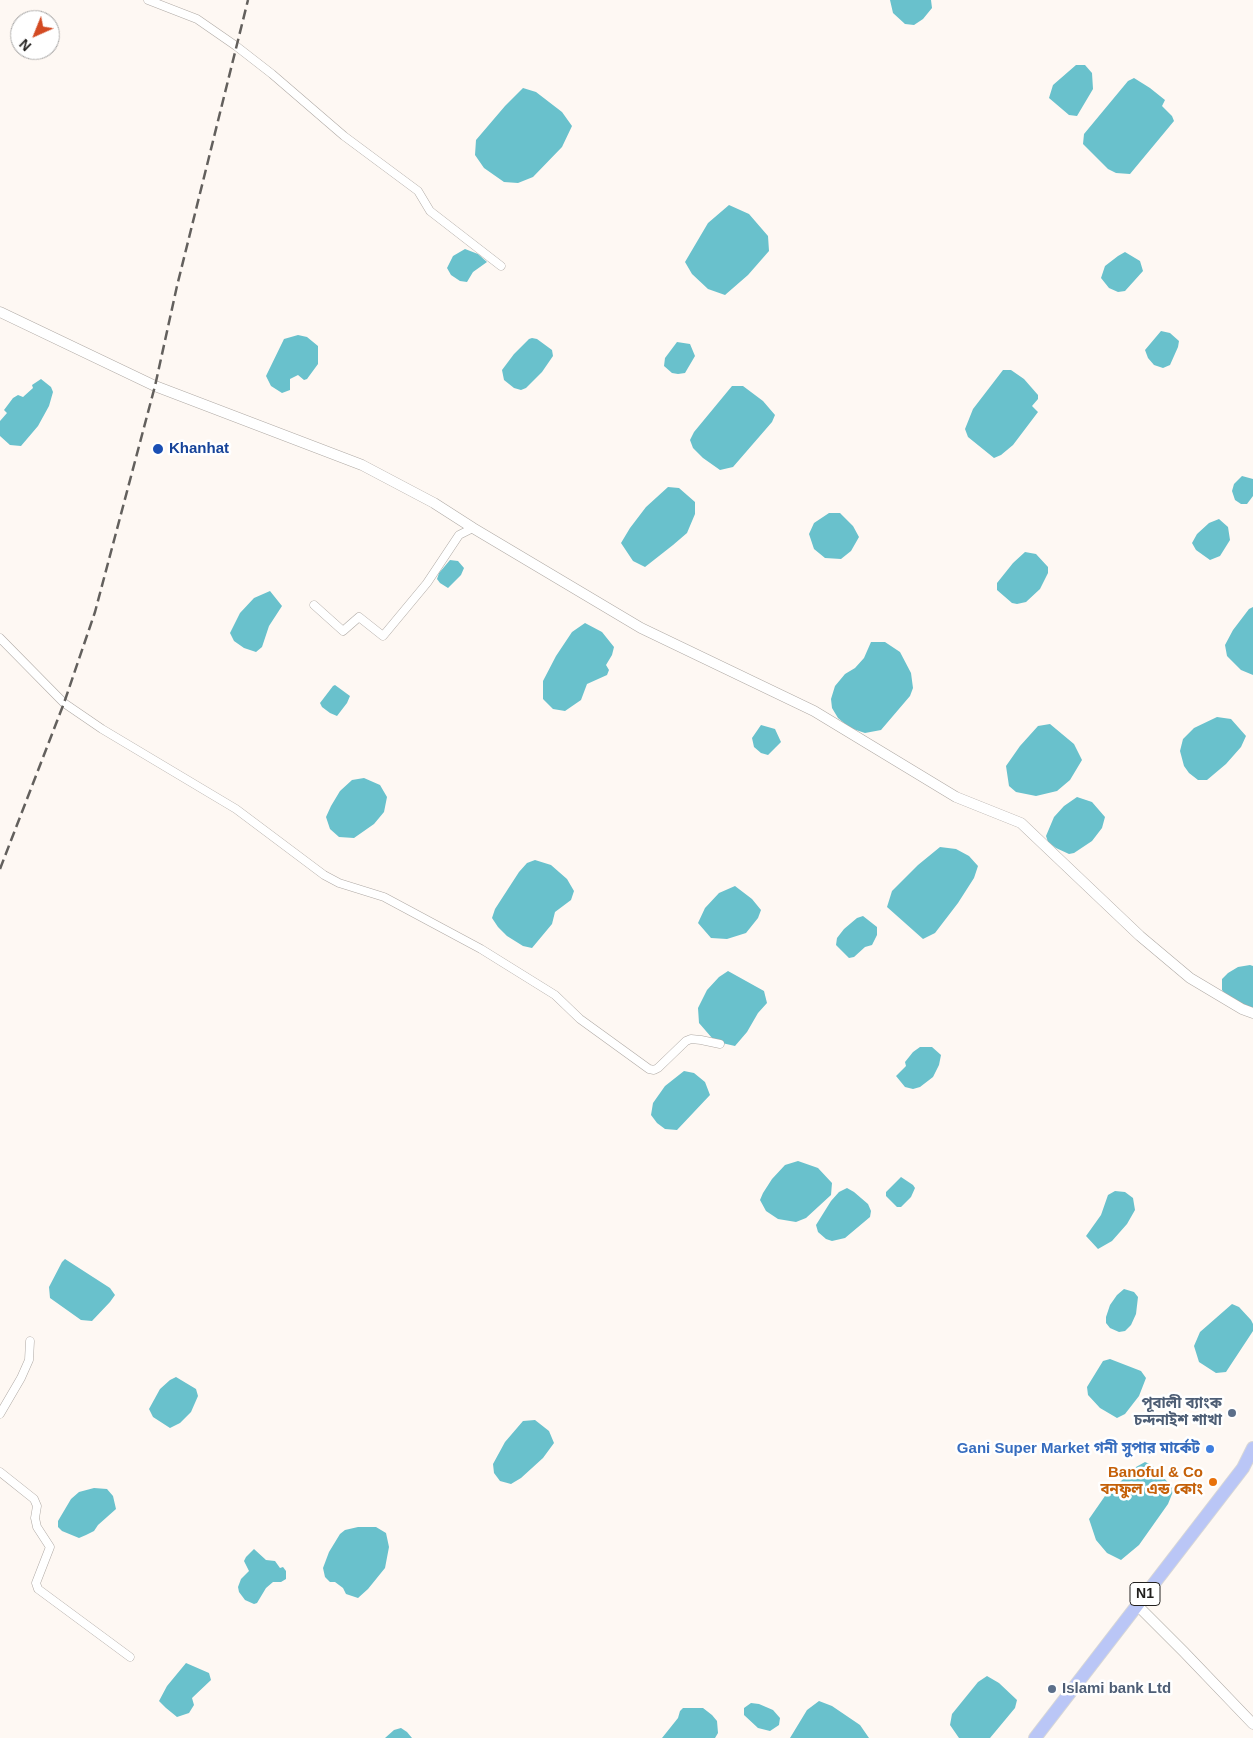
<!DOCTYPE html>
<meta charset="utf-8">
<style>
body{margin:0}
#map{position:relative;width:1253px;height:1738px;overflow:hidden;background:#fef8f3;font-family:Arial,sans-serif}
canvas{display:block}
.north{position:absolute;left:10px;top:10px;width:50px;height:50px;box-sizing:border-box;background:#fff;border:1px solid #a7a6a5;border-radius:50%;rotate:224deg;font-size:14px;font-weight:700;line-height:20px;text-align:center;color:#22201e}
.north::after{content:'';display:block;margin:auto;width:18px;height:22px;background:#d34a22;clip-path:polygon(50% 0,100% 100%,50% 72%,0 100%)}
</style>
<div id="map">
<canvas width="1253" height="1738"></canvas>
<div class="north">N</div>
</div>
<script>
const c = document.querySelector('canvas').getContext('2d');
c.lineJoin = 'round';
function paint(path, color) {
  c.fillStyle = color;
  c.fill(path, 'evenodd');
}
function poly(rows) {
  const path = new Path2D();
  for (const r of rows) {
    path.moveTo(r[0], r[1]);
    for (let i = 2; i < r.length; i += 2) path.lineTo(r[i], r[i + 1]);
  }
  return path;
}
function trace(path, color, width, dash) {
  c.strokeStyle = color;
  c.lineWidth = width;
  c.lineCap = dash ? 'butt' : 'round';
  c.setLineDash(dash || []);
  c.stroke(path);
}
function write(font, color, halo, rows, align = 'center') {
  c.font = font + ' Arial,"Noto Sans Bengali",sans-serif';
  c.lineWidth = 5;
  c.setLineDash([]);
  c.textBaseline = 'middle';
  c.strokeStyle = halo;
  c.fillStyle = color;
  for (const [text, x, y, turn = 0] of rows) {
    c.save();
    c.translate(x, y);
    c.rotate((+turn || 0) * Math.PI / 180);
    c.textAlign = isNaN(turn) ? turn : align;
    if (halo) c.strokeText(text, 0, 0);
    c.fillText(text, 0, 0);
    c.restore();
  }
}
paint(poly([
 [890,0,931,0,932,8,923,19,914,25,905,24,893,13],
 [1076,65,1085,65,1092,73,1093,89,1077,116,1069,115,1049,98,1053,85],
 [1134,78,1150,88,1165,100,1162,106,1172,116,1174,121,1130,174,1116,173,1108,169,1083,144,1084,134,1128,81],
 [523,88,536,92,562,112,572,126,562,147,533,177,518,183,504,182,484,168,475,155,476,140,505,106],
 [729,205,749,214,768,236,769,251,748,275,725,295,708,289,692,274,685,262,708,223],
 [465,249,478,254,487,262,473,272,467,282,460,281,451,275,447,268,453,256],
 [1125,252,1140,261,1143,271,1125,291,1118,292,1109,288,1101,278,1105,266,1118,256],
 [1161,331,1170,333,1179,341,1178,347,1170,365,1163,368,1154,365,1148,358,1145,350],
 [298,335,307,337,318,346,318,364,307,379,304,380,298,375,290,379,290,390,282,393,271,386,266,376,284,339],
 [532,338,537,339,552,350,553,356,542,372,526,388,521,390,514,388,504,380,502,370,514,354,529,339],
 [677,342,690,344,695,356,685,373,678,374,672,373,664,366,665,358],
 [1003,370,1011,370,1024,379,1038,395,1038,399,1032,406,1038,412,1013,445,1001,455,994,458,968,437,965,429,973,409],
 [41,379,51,387,53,392,49,406,38,426,21,446,10,445,0,436,0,421,7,413,4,410,13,398,18,395,23,397,33,388,32,385],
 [732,386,743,386,763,401,775,415,772,422,733,467,720,470,703,458,693,448,690,440,694,432],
 [1242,476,1253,479,1253,496,1247,504,1241,504,1235,500,1232,491,1234,484],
 [668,487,679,488,695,502,695,514,687,533,673,545,645,567,633,561,621,543,630,528,646,507],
 [829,513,840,513,853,526,859,537,851,551,841,559,825,558,814,549,809,534,814,523],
 [1219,519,1228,527,1230,540,1220,556,1210,560,1196,550,1192,543,1197,534,1209,523],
 [1025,552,1036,554,1048,567,1048,573,1040,589,1026,602,1017,604,1012,603,997,590,997,583,1013,563],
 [450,560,458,561,464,568,461,575,448,588,440,583,437,579,439,573],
 [270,591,282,606,269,626,262,647,256,652,244,648,234,641,230,633,240,613,254,598],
 [1253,607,1253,675,1241,670,1227,656,1225,645,1233,630,1249,609],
 [585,623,602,632,614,647,612,655,606,665,609,670,607,675,587,684,581,700,565,711,553,709,543,699,543,681,556,656,572,632],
 [871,642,885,642,900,652,911,673,913,688,910,696,881,730,865,733,850,728,838,718,832,708,831,699,835,686,845,674,855,668,864,658],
 [335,685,350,696,347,703,337,716,330,713,322,707,320,703,333,686],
 [1217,717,1231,719,1246,736,1241,747,1226,764,1207,780,1198,780,1189,773,1184,766,1180,751,1183,739,1194,728],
 [1050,724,1074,744,1082,760,1070,780,1057,791,1036,796,1016,792,1009,786,1006,766,1020,746,1038,726],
 [761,725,775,729,781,742,768,755,761,753,754,747,752,738],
 [364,778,380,785,387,797,384,812,374,824,354,838,339,837,330,829,326,817,331,806,340,791,352,780],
 [1077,797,1092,802,1105,817,1102,828,1092,841,1074,853,1069,854,1056,848,1048,842,1046,836,1054,817,1064,806],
 [940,847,956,849,969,856,978,866,974,878,958,903,935,933,923,939,887,907,892,891,918,865],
 [535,860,551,865,567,879,574,891,571,900,555,912,552,924,532,948,523,946,507,936,498,927,492,918,495,909,519,872,527,863],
 [735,886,752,899,761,910,758,918,746,933,727,939,711,938,698,923,705,908,719,893],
 [863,916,877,927,877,935,872,945,865,947,854,957,849,958,836,945,837,938,844,929,857,918],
 [1250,965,1253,966,1253,1010,1225,994,1222,990,1222,979,1228,973,1238,967],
 [728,971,764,991,767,1003,758,1013,747,1032,735,1046,722,1043,712,1038,699,1023,698,1008,707,990,719,977],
 [920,1047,932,1047,941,1055,939,1065,933,1077,920,1087,913,1089,905,1087,896,1076,906,1066,905,1062,913,1052],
 [684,1071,694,1073,705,1082,710,1095,677,1130,665,1129,657,1123,651,1115,653,1103,665,1086],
 [798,1161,818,1168,832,1183,831,1195,806,1218,796,1222,778,1219,766,1211,760,1200,763,1193,772,1179,785,1165],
 [901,1177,913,1185,915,1188,911,1197,901,1207,897,1207,886,1196,886,1192],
 [847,1188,854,1192,868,1204,871,1211,870,1217,845,1238,832,1241,826,1239,818,1232,816,1225,831,1201,839,1192],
 [1115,1191,1125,1192,1133,1198,1135,1210,1127,1224,1112,1241,1098,1249,1086,1236,1101,1215,1108,1195],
 [65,1259,110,1288,115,1295,110,1302,92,1321,81,1320,50,1298,49,1287,62,1262],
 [1124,1289,1134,1292,1138,1297,1136,1314,1131,1325,1125,1331,1119,1332,1110,1328,1106,1323,1106,1317,1110,1305,1117,1295],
 [1232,1304,1239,1307,1251,1320,1253,1324,1253,1331,1226,1372,1216,1373,1199,1362,1194,1346,1200,1332],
 [1110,1359,1141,1371,1146,1378,1139,1396,1125,1414,1117,1418,1100,1408,1088,1395,1087,1387,1103,1361],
 [176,1377,196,1389,198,1396,191,1412,180,1423,170,1428,153,1417,149,1409,160,1389,170,1380],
 [535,1420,549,1431,554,1443,543,1458,521,1478,511,1484,500,1481,494,1473,493,1464,505,1442,523,1421],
 [1145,1462,1152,1465,1174,1489,1168,1504,1139,1545,1121,1560,1107,1553,1096,1540,1089,1519,1105,1496,1136,1467],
 [94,1488,107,1489,113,1496,116,1509,98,1525,94,1531,86,1535,79,1538,62,1531,58,1527,58,1521,71,1499,79,1492],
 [358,1527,376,1527,386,1533,389,1547,385,1568,368,1589,358,1598,346,1594,343,1588,335,1582,330,1582,325,1577,323,1568,329,1552,340,1534,345,1530],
 [254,1549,266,1560,275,1561,280,1568,283,1567,286,1571,286,1579,281,1582,273,1582,266,1588,257,1603,254,1604,245,1600,239,1592,238,1587,241,1579,249,1571,244,1561,246,1557],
 [186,1663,209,1673,211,1680,192,1698,194,1705,189,1713,177,1717,166,1708,159,1701,167,1686],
 [987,1676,999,1683,1017,1700,1015,1708,990,1738,959,1738,950,1725,952,1714,978,1682],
 [819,1701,832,1706,860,1725,869,1738,790,1738,807,1710],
 [751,1703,759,1704,773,1710,780,1718,779,1725,770,1731,758,1728,744,1715,744,1708],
 [683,1708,703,1708,712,1715,717,1721,718,1733,715,1738,662,1738,678,1718,680,1711],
 [401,1728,407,1732,412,1738,385,1738,394,1730]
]), '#69c1cc');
const minor = poly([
 [148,0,197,19,236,46,272,74,344,136,418,191,430,211,501,266],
 [314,605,343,631,359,617,383,636,427,583,459,535,473,528],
 [0,638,64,703,102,729,236,809,324,875,339,883,384,897,481,949,555,995,580,1019,649,1069,654,1070,658,1068,686,1041,691,1039,701,1040,720,1044],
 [0,1414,21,1378,29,1360,30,1341],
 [0,1472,34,1499,37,1506,35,1518,37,1527,50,1547,36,1583,38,1589,130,1657]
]);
const tertiary = poly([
 [0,312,155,386,362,465,434,503,473,528,641,628,814,711,956,797,1021,823,1140,936,1190,978,1242,1009,1253,1013],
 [1137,1605,1184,1652,1253,1724]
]);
const trunk = poly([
 [1035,1738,1243,1468,1253,1448]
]);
trace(minor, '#afa9a4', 9);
trace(tertiary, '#afa9a4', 11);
trace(trunk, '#d7d7d6', 14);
trace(minor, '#fff', 8);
trace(tertiary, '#fff', 10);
trace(trunk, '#bac6f6', 12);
trace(poly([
 [0,869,64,703,95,612,155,386,177,286,248,0]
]), '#63605d', 2.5, [10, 5]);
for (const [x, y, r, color] of [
 [158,449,6,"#1a4fb4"],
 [1232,1413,5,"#5c6f8a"],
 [1210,1449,5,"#3f7fe0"],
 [1213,1482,5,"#e8710a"],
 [1052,1689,5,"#5c6f8a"]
]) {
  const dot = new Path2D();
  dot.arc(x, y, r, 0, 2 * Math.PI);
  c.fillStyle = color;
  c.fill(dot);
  trace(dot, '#fff', 2);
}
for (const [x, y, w] of [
 [1145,1594,30]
]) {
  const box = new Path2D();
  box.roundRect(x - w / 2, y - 11.5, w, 23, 4);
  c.fillStyle = '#fff';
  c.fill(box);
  trace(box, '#22201e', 1);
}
write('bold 14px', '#22201e', null, [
 ["N1",1145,1594]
]);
write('bold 15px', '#164399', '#fff', [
 ["Khanhat",169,449]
], 'left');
write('bold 15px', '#4e5e75', '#fff', [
 ["পূবালী ব্যাংক",1222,1404],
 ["চন্দনাইশ শাখা",1222,1421],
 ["Islami bank Ltd",1062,1689,"left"]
], 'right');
write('bold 15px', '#366cbe', '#fff', [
 ["Gani Super Market গনী সুপার মার্কেট",1200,1449]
], 'right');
write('bold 15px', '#c56008', '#fff', [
 ["Banoful & Co",1203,1473],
 ["বনফুল এন্ড কোং",1203,1490]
], 'right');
</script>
